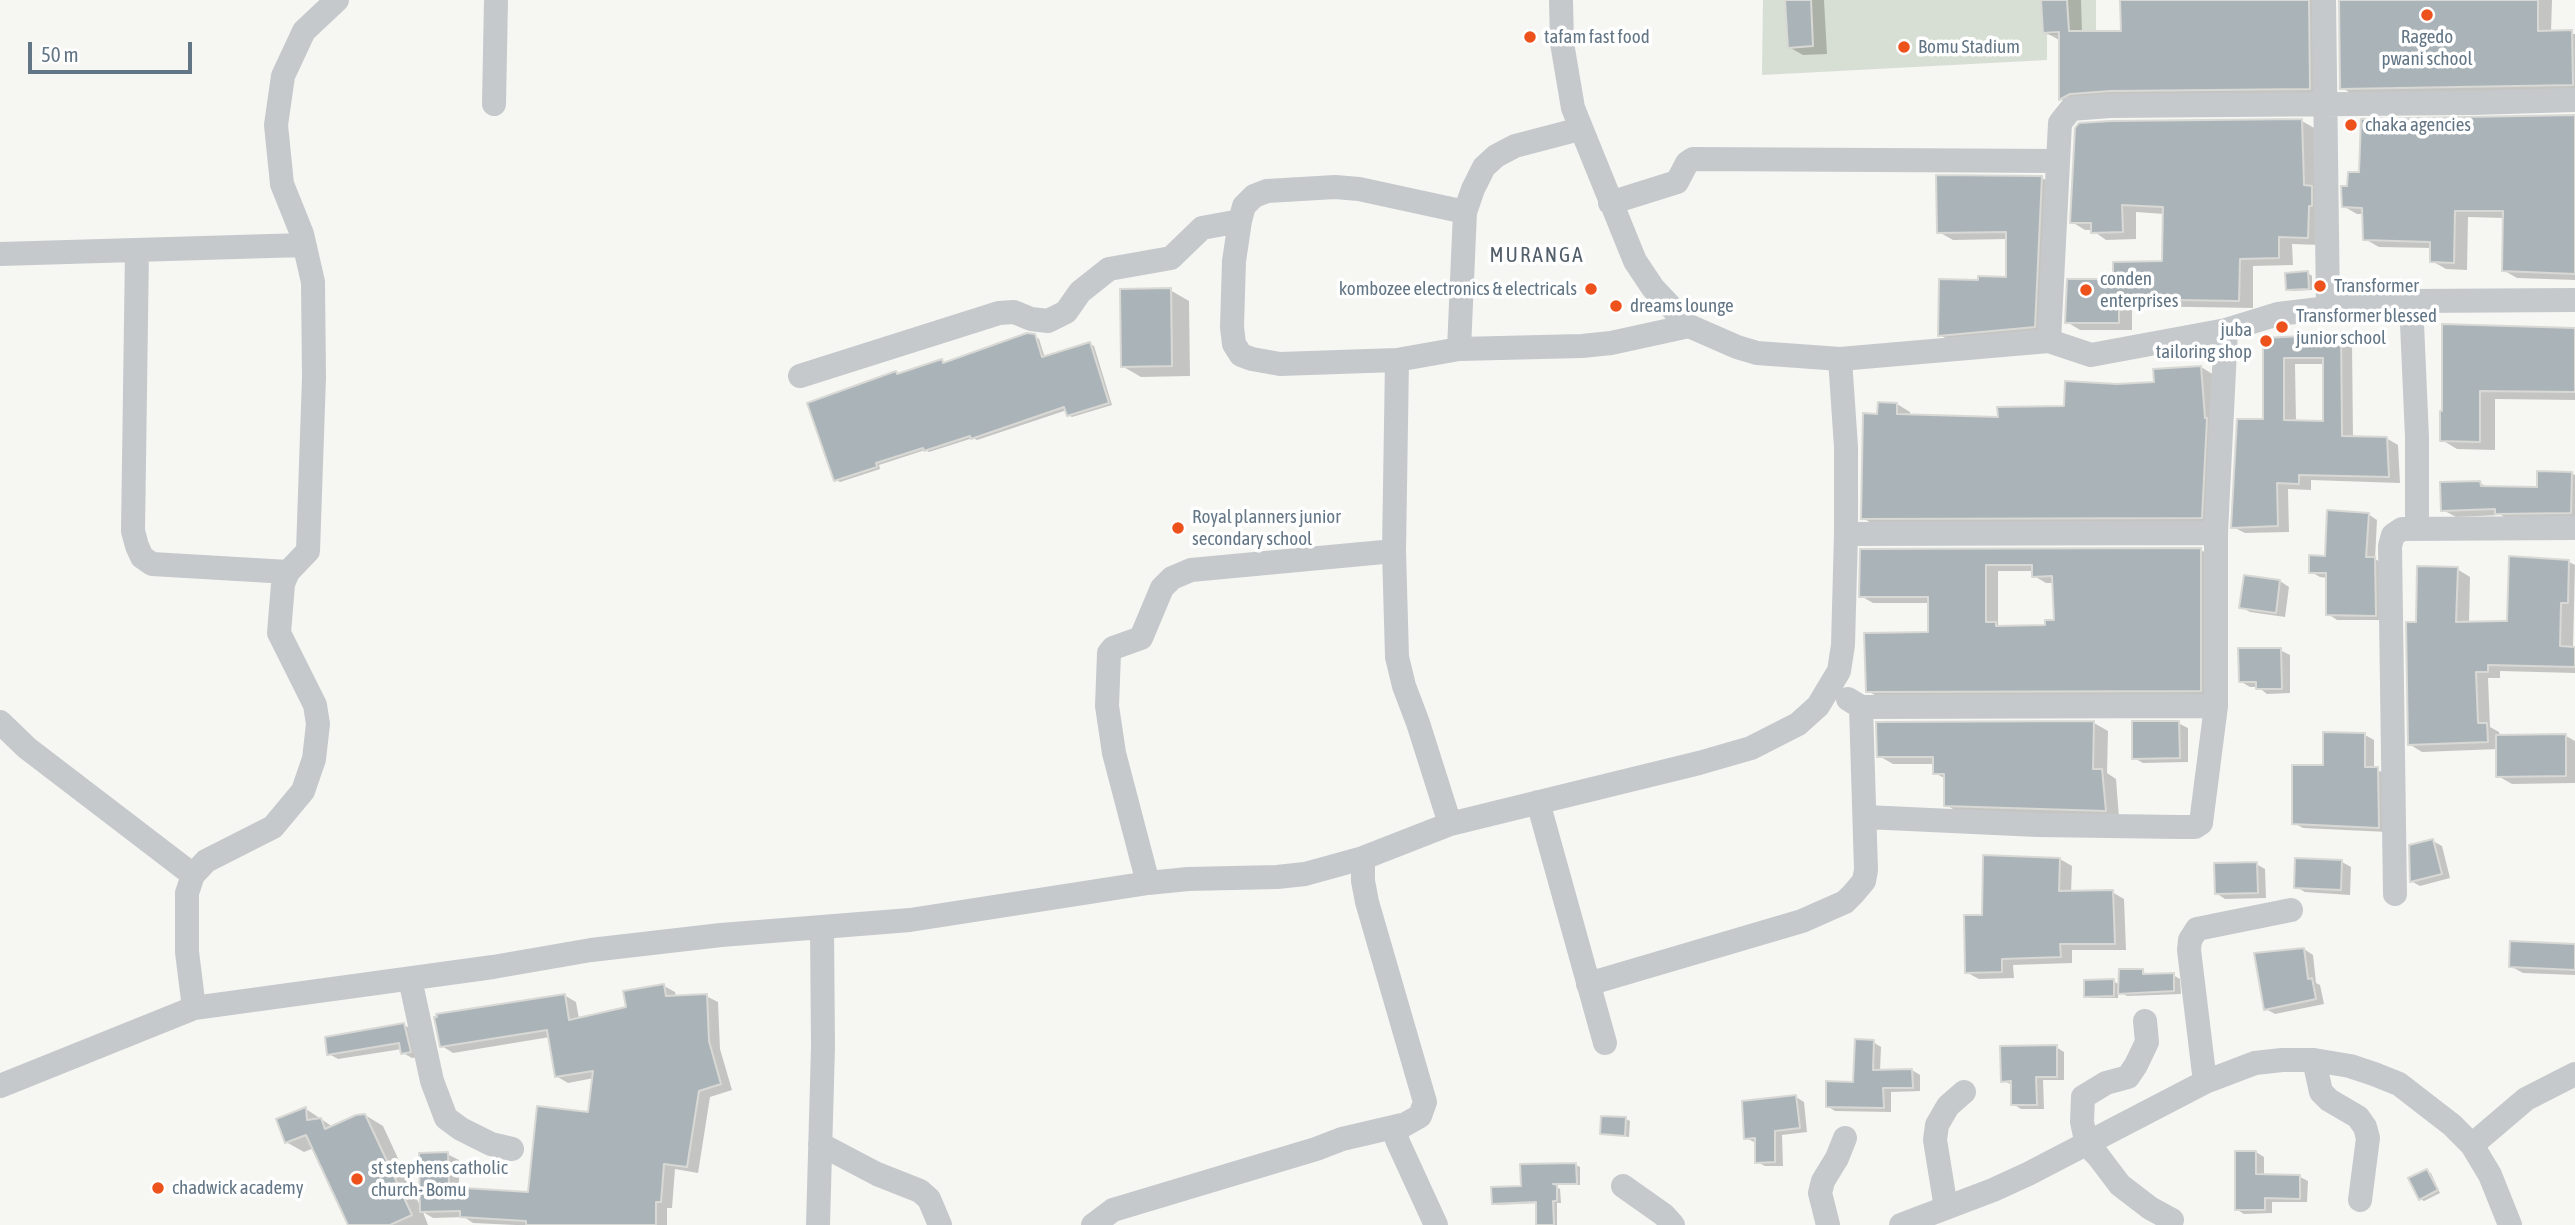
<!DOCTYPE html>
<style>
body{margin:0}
#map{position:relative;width:2575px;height:1225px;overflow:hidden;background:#f6f6f3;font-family:"Asap Condensed",sans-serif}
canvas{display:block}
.scale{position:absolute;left:28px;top:42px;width:164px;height:32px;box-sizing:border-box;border:4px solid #637686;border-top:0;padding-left:9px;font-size:21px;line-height:24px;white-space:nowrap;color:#637686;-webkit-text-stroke:5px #fff;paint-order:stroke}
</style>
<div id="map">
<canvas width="2575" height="1225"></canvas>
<div class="scale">50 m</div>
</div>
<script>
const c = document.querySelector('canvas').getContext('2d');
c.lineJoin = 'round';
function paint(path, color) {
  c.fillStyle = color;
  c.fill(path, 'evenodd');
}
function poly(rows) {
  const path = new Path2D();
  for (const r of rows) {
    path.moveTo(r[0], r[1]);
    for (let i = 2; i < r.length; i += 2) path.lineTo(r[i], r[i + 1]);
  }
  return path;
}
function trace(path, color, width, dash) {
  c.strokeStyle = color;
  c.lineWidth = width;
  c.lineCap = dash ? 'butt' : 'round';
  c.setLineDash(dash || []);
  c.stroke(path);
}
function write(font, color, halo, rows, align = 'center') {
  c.font = font + ' "Asap Condensed",sans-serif';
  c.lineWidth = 7;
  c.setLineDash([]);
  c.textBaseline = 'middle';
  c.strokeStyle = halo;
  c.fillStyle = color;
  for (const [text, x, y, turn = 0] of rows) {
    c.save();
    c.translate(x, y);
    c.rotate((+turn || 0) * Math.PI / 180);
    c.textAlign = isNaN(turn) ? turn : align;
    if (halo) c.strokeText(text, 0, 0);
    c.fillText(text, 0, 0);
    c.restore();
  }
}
paint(poly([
 [1763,0,2096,0,2096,31,2047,35,2047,60,1762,75]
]), '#d7ded3');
paint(poly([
 [1787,0,1824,0,1827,54,1803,55,1789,47],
 [2043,0,2081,0,2082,33,2122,33,2122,0,2325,0,2324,97,2075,107,2061,99,2059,40,2045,32],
 [2341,0,2552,0,2551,32,2575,34,2575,93,2356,96,2342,88],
 [2575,117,2575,280,2517,278,2503,270,2504,218,2468,217,2467,270,2446,269,2432,261,2432,248,2379,247,2365,239,2364,214,2357,214,2343,206,2349,188,2361,174],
 [2302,121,2316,129,2321,245,2292,244,2293,265,2253,266,2253,308,2132,306,2132,330,2080,330,2067,322,2115,280,2164,263,2164,214,2136,212,2136,239,2106,240,2092,230,2085,230,2072,222],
 [1938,177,2042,178,2056,186,2049,335,1954,343,1940,335,1979,282,2008,278,2008,239,1953,240,1939,232],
 [2308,273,2312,276,2312,290,2292,291,2288,289],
 [1170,290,1189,301,1190,376,1141,377,1122,366],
 [2575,329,2575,400,2495,399,2495,450,2457,449,2442,440,2442,413],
 [2340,334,2352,341,2353,438,2386,438,2398,445,2400,483,2311,480,2311,490,2288,489,2289,532,2245,533,2233,527,2265,421,2265,339],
 [2295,364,2325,364,2325,423,2296,422],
 [1034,336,1039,339,1045,358,1090,344,1094,346,1112,405,1072,417,1068,415,1067,410,977,440,973,438,929,452,925,450,879,465,880,469,840,482,836,480,896,373,899,375,942,361,946,364],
 [2201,367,2214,375,2215,525,1876,526,1863,518,1879,415,1897,404,1910,412,1910,417,1999,419,2066,407,2118,386,2156,383],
 [2571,473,2575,475,2575,520,2509,520,2501,515,2456,517,2443,510,2480,483,2489,488,2539,489],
 [2368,514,2377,520,2375,559,2384,564,2385,620,2337,620,2328,614,2328,578,2320,577,2311,572],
 [2201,550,2213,557,2213,697,1880,698,1868,691,1930,634,1929,603,1873,603,1861,596,1862,551],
 [1998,571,2034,571,2034,576,2046,583,2054,583,2055,622,2047,627,2003,628,1998,625],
 [2569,562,2575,565,2573,648,2575,648,2575,673,2500,671,2500,678,2488,678,2490,727,2499,732,2500,736,2566,736,2575,741,2575,783,2512,784,2498,776,2498,749,2422,752,2409,744,2418,624,2457,569,2470,577,2469,623,2509,623],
 [2245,576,2280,581,2289,587,2285,617,2250,612,2241,607],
 [2280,650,2290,655,2290,693,2267,694,2258,687,2250,687,2240,681],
 [2094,723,2108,731,2107,773,2116,779,2119,818,1960,813,1946,805,1946,779,1935,773,1935,764,1893,764,1879,756],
 [2178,723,2188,728,2188,762,2143,763,2134,758],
 [2365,735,2374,740,2374,769,2387,774,2388,832,2303,828,2294,823,2324,767],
 [2433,841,2442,846,2450,878,2420,886,2411,881],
 [2060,859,2072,866,2071,893,2112,892,2124,899,2126,950,2072,950,2072,963,2013,965,2014,978,1979,979,1966,972,1983,917],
 [2342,862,2351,867,2350,895,2305,892,2296,887],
 [2256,864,2265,869,2266,898,2225,899,2216,893],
 [2575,946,2575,975,2523,973,2510,966],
 [2304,949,2313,955,2316,983,2320,985,2324,1004,2275,1014,2266,1009],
 [2142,971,2150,976,2173,975,2180,979,2181,994,2127,996,2118,991,2118,998,2090,998,2086,996,2113,981,2120,985],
 [664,986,675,992,676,997,706,996,718,1002,720,1049,732,1090,710,1097,698,1173,675,1169,672,1208,667,1208,667,1225,516,1225,473,1223,464,1217,433,1218,423,1212,428,1225,350,1225,314,1148,304,1152,286,1142,306,1109,333,1127,365,1115,383,1126,421,1208,447,1154,459,1160,459,1190,530,1193,590,1114,594,1078,568,1083,556,1076,550,1037,453,1053,442,1046,564,995,576,1002,579,1019,628,1008],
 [404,1025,413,1030,419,1057,412,1058,403,1053,402,1049,338,1059,329,1054],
 [1873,1042,1881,1047,1880,1071,1912,1070,1920,1075,1920,1091,1891,1092,1891,1112,1835,1111,1827,1106,1855,1084],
 [2056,1047,2064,1052,2064,1080,2043,1080,2044,1109,2021,1109,2013,1104,2013,1085,2003,1081],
 [1796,1097,1804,1102,1807,1132,1782,1135,1783,1166,1765,1166,1757,1162,1756,1143,1746,1138],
 [1626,1119,1630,1121,1629,1137,1602,1133],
 [2256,1152,2264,1157,2264,1176,2300,1177,2308,1181,2307,1202,2272,1202,2272,1213,2244,1214,2236,1209],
 [1576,1165,1580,1167,1580,1185,1553,1185,1560,1189,1561,1203,1557,1203,1557,1225,1538,1225,1538,1203,1497,1205,1493,1203],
 [2426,1171,2431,1173,2440,1193,2424,1201,2420,1199]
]), '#0003');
const building = poly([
 [1785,0,1811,0,1813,46,1788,48,1785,0],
 [2041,0,2067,0,2069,31,2121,31,2120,0,2309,0,2310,89,2110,91,2070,94,2059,100,2059,32,2043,33,2041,0],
 [2339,0,2538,0,2538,31,2572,30,2573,85,2340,89,2339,0],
 [2575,115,2575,274,2502,271,2503,211,2455,211,2454,263,2430,262,2430,242,2363,240,2362,208,2342,207,2341,186,2347,186,2348,172,2359,172,2361,119,2575,115],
 [2302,119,2304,185,2312,186,2312,206,2309,206,2308,238,2279,237,2279,258,2240,259,2239,301,2119,299,2119,323,2065,323,2067,279,2113,279,2113,262,2162,261,2163,207,2122,205,2123,232,2091,233,2091,223,2070,223,2075,128,2079,123,2111,121,2302,119],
 [1936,175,2042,176,2035,327,1938,336,1939,279,1978,280,1978,276,2006,277,2006,232,1937,233,1936,175],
 [2308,271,2309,289,2286,290,2285,273,2308,271],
 [1171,288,1172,366,1121,367,1120,289,1171,288],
 [2442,324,2575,328,2575,392,2480,391,2480,442,2440,441,2440,411,2442,411,2442,324],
 [2323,332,2341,332,2342,436,2387,437,2389,477,2299,475,2299,484,2277,483,2278,526,2231,528,2237,419,2263,419,2263,338,2323,335,2323,332],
 [2284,358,2323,358,2323,421,2284,420,2284,358],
 [1027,333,1035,334,1042,357,1090,342,1109,403,1067,416,1064,407,971,439,970,436,924,451,923,448,876,463,877,467,834,481,807,403,896,371,897,374,942,359,943,363,1027,333],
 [2201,366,2205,418,2207,418,2202,518,1861,519,1863,413,1877,414,1878,402,1897,403,1897,414,1998,417,1997,407,2064,406,2065,381,2117,384,2154,382,2153,369,2201,366],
 [2537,471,2572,472,2571,513,2495,514,2495,509,2441,511,2440,482,2480,481,2481,486,2537,487,2537,471],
 [2327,510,2369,513,2366,557,2375,557,2376,616,2326,615,2326,573,2309,573,2309,555,2325,556,2327,510],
 [2201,548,2201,691,1866,692,1864,633,1928,632,1928,597,1859,597,1860,549,2201,548],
 [1986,565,2032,565,2032,577,2052,576,2054,620,2045,620,2045,625,1996,626,1996,622,1986,622,1986,565],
 [2509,556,2569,560,2568,603,2561,603,2560,646,2575,647,2575,667,2488,665,2488,672,2476,672,2478,723,2487,723,2488,742,2408,745,2406,622,2416,622,2417,566,2458,567,2456,622,2502,621,2507,621,2509,556],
 [2244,575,2280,580,2276,613,2239,608,2244,575],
 [2238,648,2281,648,2282,689,2256,689,2256,682,2239,682,2238,648],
 [2094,721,2093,769,2102,769,2106,811,1944,806,1944,774,1933,774,1933,757,1877,757,1876,722,2094,721],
 [2132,721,2179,721,2180,758,2132,759,2132,721],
 [2323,732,2365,733,2365,767,2378,767,2379,828,2292,824,2292,765,2323,765,2323,732],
 [2566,734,2566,776,2496,777,2496,735,2566,734],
 [2433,839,2442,874,2410,882,2409,845,2433,839],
 [1983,855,2060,858,2059,891,2113,890,2115,944,2060,944,2061,957,2002,959,2002,972,1965,973,1964,915,1982,915,1983,855],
 [2295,858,2342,860,2341,890,2294,888,2295,858],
 [2257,862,2258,893,2215,894,2214,863,2257,862],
 [2510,941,2575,944,2575,970,2509,967,2510,941],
 [2304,948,2308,979,2312,978,2316,999,2264,1010,2254,953,2304,948],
 [2119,969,2143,969,2143,974,2174,973,2174,991,2118,994,2119,969],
 [2114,979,2114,996,2084,997,2084,980,2114,979],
 [664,984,666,996,707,994,709,1041,721,1084,699,1091,687,1167,664,1164,661,1202,656,1202,656,1225,526,1225,526,1221,460,1217,460,1211,420,1212,419,1153,448,1152,449,1187,528,1192,537,1106,588,1112,593,1071,555,1077,547,1030,440,1047,434,1017,437,1017,436,1014,565,994,569,1020,626,1007,623,991,664,984],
 [404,1023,411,1052,401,1054,399,1043,327,1055,325,1037,404,1023],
 [1855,1039,1874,1040,1873,1070,1912,1069,1913,1088,1883,1088,1884,1108,1826,1107,1826,1081,1853,1082,1855,1039],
 [2057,1045,2057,1077,2036,1077,2037,1105,2011,1105,2011,1081,2001,1082,2000,1046,2057,1045],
 [1796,1095,1800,1128,1775,1131,1775,1162,1755,1163,1755,1138,1744,1139,1742,1101,1796,1095],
 [306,1107,307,1120,321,1118,325,1129,356,1115,365,1114,412,1215,390,1225,348,1225,306,1135,285,1143,276,1119,306,1107],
 [1601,1116,1626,1117,1625,1136,1600,1134,1601,1116],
 [2235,1151,2256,1151,2256,1174,2300,1175,2300,1199,2265,1198,2265,1210,2235,1210,2235,1151],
 [1576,1163,1577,1184,1553,1184,1557,1185,1557,1201,1553,1201,1554,1225,1536,1225,1536,1202,1492,1204,1491,1187,1521,1186,1520,1164,1576,1163],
 [2427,1169,2438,1190,2419,1200,2408,1178,2427,1169]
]);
paint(building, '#aab3b8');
trace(building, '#d8d8d5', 2);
trace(poly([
 [1561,0,1562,43,1573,108,1635,261,1653,288,1689,326,1737,347,1757,353,1840,359,2049,341,2091,355,2226,330,2278,314,2328,308,2411,301,2575,300],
 [2324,0,2328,308],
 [494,104,496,0],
 [1610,203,1677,182,1687,163,1693,159,2058,161],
 [137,250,133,531,137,546,142,557,152,564,288,572],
 [0,254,304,245],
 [2411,301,2417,437,2417,529],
 [2049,341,2060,123,2071,109,2110,106,2474,103,2575,100],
 [1459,349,1465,212,1473,189,1484,167,1496,156,1515,146,1580,129],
 [1397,360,1459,349,1582,346,1611,343,1689,326],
 [800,376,999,313,1014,312,1031,319,1048,321,1066,312,1080,292,1109,269,1171,258,1202,228,1240,221],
 [1846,534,2216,533],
 [1848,699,1861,707,2216,706],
 [0,722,27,748,193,875],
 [1538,802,1605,1043],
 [1866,817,2037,825,2180,827,2195,827,2201,823,2216,706,2216,533,2226,330],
 [1450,824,1418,723,1404,686,1397,657,1394,551,1397,360,1280,364,1252,359,1241,355,1234,344,1232,327,1234,261,1240,221,1244,206,1254,196,1267,191,1335,187,1359,189,1465,212],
 [1363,858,1363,881,1367,902,1425,1102,1420,1116,1397,1129,1397,1140,1436,1225],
 [1148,883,1114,753,1107,706,1109,653,1113,648,1141,638,1162,588,1172,578,1191,570,1394,551],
 [2395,894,2390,546,2393,535,2402,529,2575,528],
 [410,979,432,1081,446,1118,461,1129,491,1144,512,1149],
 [1588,984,1802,921,1845,902,1853,894,1864,881,1866,870,1861,707],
 [194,1008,187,952,187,893,193,875,206,861,273,827,303,791,314,759,318,724,315,705,279,633,283,584,288,572,308,551,314,377,313,282,302,234,282,184,276,125,283,76,304,31,337,0],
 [2145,1021,2147,1042,2136,1065,2128,1077,2106,1083,2083,1097,2082,1122,2087,1145,2098,1156,2120,1185,2150,1208,2172,1220],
 [2314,1060,2321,1092,2329,1100,2358,1117,2365,1127,2368,1138,2360,1200],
 [2205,1082,2189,950,2190,940,2197,929,2291,910],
 [0,1086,194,1008,493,967,591,950,721,935,910,920,1148,883,1188,879,1277,877,1305,874,1363,858,1450,824,1699,763,1751,748,1798,724,1818,706,1839,671,1843,645,1846,534,1846,447,1840,359],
 [820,1144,877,1174,920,1191,929,1199,940,1225],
 [1623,1186,1664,1215,1673,1225],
 [1946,1208,1935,1140,1937,1125,1948,1106,1964,1092],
 [818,1225,823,1047,822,928],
 [1093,1225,1113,1210,1316,1149,1342,1139,1402,1125],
 [1828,1225,1820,1193,1823,1181,1837,1158,1845,1138],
 [1901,1225,1993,1190,2028,1174,2205,1082,2255,1063,2282,1060,2314,1060,2350,1066,2374,1074,2399,1084,2452,1125,2472,1145],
 [2510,1225,2490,1175,2472,1145,2526,1099,2575,1074]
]), '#c5c9cc', 24);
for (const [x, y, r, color] of [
 [2427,15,7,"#ed511c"],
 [1530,37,7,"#ed511c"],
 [1904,47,7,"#ed511c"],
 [2351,125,7,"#ed511c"],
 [2320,286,7,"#ed511c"],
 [1591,289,7,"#ed511c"],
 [2086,290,7,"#ed511c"],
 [1616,306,7,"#ed511c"],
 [2282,327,7,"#ed511c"],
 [2266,341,7,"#ed511c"],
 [1178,528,7,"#ed511c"],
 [357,1179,7,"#ed511c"],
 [158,1188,7,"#ed511c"]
]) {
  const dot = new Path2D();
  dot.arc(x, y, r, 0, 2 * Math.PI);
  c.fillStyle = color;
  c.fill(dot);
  trace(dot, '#fff', 2.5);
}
write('19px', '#637686', '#fff', [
 ["tafam fast food",1544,37],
 ["Ragedo",2427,37,"center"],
 ["pwani school",2427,59,"center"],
 ["Bomu Stadium",1918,47],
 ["chaka agencies",2365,125],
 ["conden",2100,279],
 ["enterprises",2100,301],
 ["Transformer",2334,286],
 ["kombozee electronics & electricals",1577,289,"right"],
 ["dreams lounge",1630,306],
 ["Transformer blessed",2296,316],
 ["junior school",2296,338],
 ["juba",2252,330,"right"],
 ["tailoring shop",2252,352,"right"],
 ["Royal planners junior",1192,517],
 ["secondary school",1192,539],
 ["st stephens catholic",371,1168],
 ["church- Bomu",371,1190],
 ["chadwick academy",172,1188]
], 'left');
c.letterSpacing = '2px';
write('21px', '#525f6a', '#fff', [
 ["MURANGA",1537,255]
]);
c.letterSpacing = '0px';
</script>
